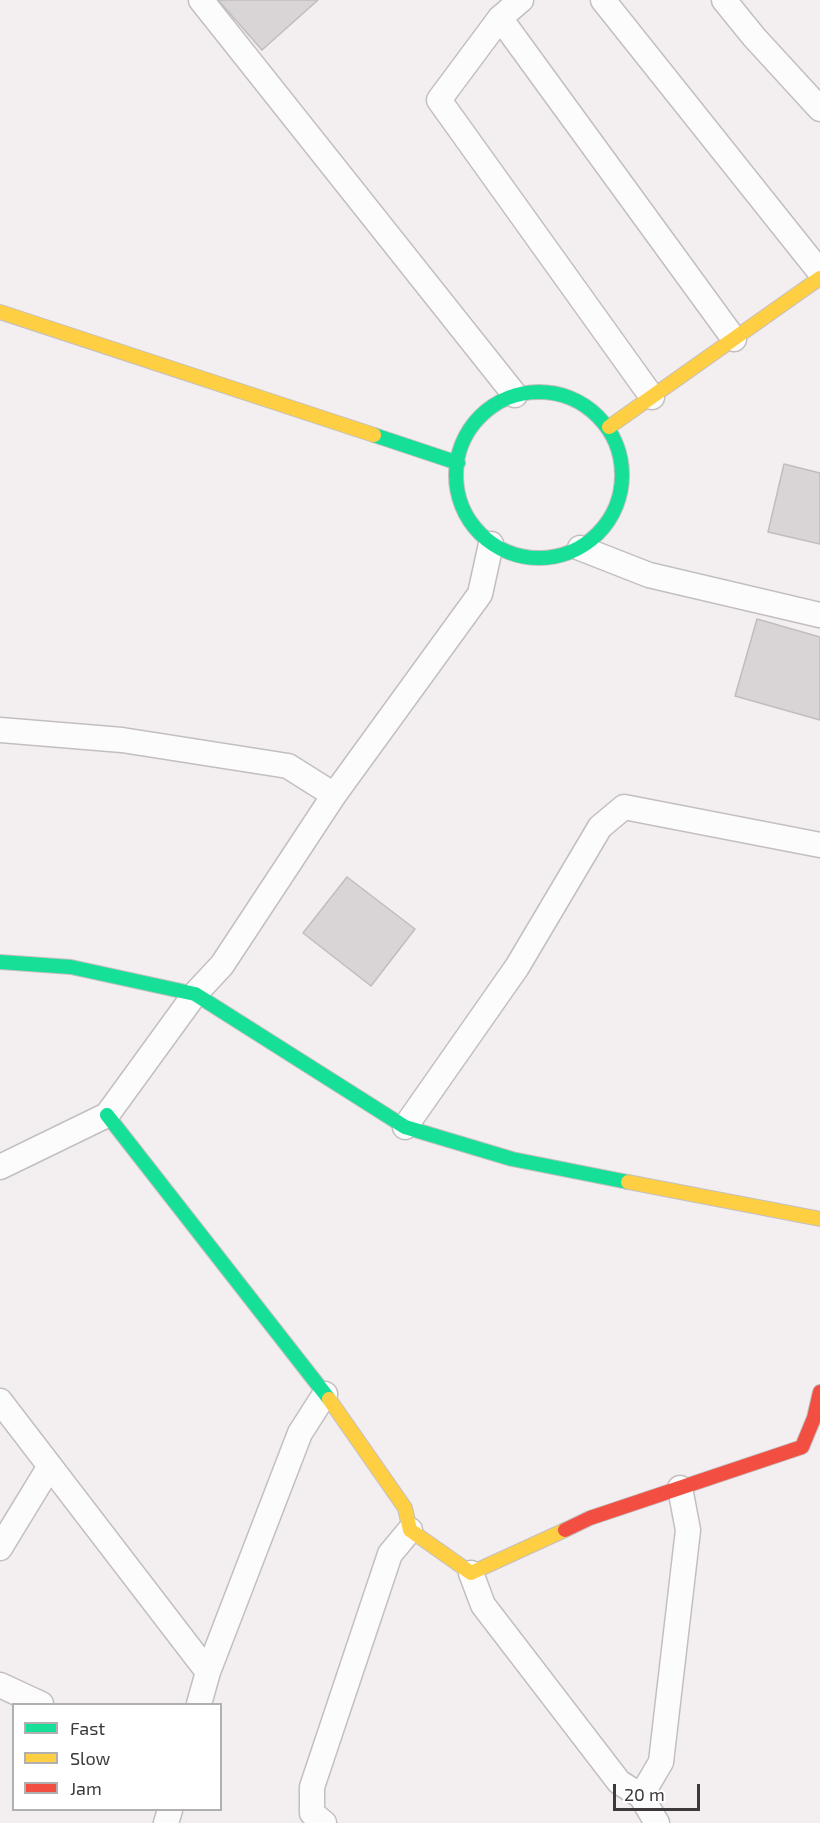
<!DOCTYPE html>
<style>
body{margin:0}
#map{position:relative;width:820px;height:1823px;overflow:hidden;background:#f3eeef;font-family:"Exo 2",sans-serif}
canvas{display:block}
.legend{position:absolute;left:12px;top:1703px;width:210px;height:108px;box-sizing:border-box;background:#fff;border:2px solid #b1b0b0;margin:0;padding:8px 10px;list-style:none;font-size:18px;color:#3d393a}
.legend li{display:flex;align-items:center;gap:12px;height:30px}
.legend b{width:30px;border:2px solid #b1b0b0}
.scale{position:absolute;left:613px;top:1784px;width:87px;height:27px;box-sizing:border-box;border:3px solid #3d393a;border-top:0;padding-left:8px;font-size:18px;line-height:21px;white-space:nowrap;color:#3d393a;-webkit-text-stroke:4px #fff;paint-order:stroke}
</style>
<div id="map">
<canvas width="820" height="1823"></canvas>
<ul class="legend">
<li><b style="height:8px;background:#16e098"></b>Fast</li>
<li><b style="height:8px;background:#ffcf43"></b>Slow</li>
<li><b style="height:8px;background:#f24e42"></b>Jam</li>
</ul>
<div class="scale">20 m</div>
</div>
<script>
const c = document.querySelector('canvas').getContext('2d');
c.lineJoin = 'round';
function paint(path, color) {
  c.fillStyle = color;
  c.fill(path, 'evenodd');
}
function poly(rows) {
  const path = new Path2D();
  for (const r of rows) {
    if (r.length === 3) {
      path.moveTo(r[0] + r[2], r[1]);
      path.arc(r[0], r[1], r[2], 0, 2 * Math.PI);
      continue;
    }
    path.moveTo(r[0], r[1]);
    for (let i = 2; i < r.length; i += 2) path.lineTo(r[i], r[i + 1]);
  }
  return path;
}
function trace(path, color, width, dash) {
  c.strokeStyle = color;
  c.lineWidth = width;
  c.lineCap = dash ? 'butt' : 'round';
  c.setLineDash(dash || []);
  c.stroke(path);
}
const building = poly([
 [218,0,318,0,262,50,218,0],
 [784,464,820,473,820,544,768,532,784,464],
 [757,619,820,637,820,720,735,696,757,619],
 [347,877,415,929,371,986,303,933,347,877]
]);
paint(building, '#d9d5d6');
trace(building, '#c0bdbe', 1.5);
const street = poly([
 [201,0,515,395],
 [521,0,500,18,439,100,652,397],
 [603,0,820,272],
 [724,0,754,37,820,109],
 [500,18,734,339],
 [580,548,649,575,820,615],
 [0,730,122,740,288,766,334,795],
 [405,1127,517,967,600,827,624,807,820,845],
 [0,1167,107,1115,195,994,222,965,334,795,480,594,491,544],
 [0,1401,208,1672],
 [0,1548,50,1466],
 [471,1573,483,1605,619,1782,641,1796,657,1823],
 [0,1685,41,1704],
 [199,1704,208,1672,300,1433,325,1394],
 [641,1796,661,1762,688,1530,680,1488],
 [166,1823,170,1810],
 [324,1823,312,1813,312,1787,390,1554,410,1530]
]);
const fast = poly([
 [539,475,83],
 [374,435,458,463],
 [0,962,71,967,195,994,405,1127,512,1159,628,1182],
 [107,1115,329,1399]
]);
const slow = poly([
 [0,312,374,435],
 [609,427,820,278],
 [628,1182,820,1219],
 [329,1399,405,1508,410,1530,471,1573,565,1530]
]);
const jam = poly([
 [565,1530,590,1518,802,1447,814,1418,820,1392]
]);
trace(street, '#c3bfc0', 27);
trace(fast, '#c3bfc0', 16);
trace(slow, '#c3bfc0', 16);
trace(jam, '#c3bfc0', 16);
trace(street, '#fdfcfd', 24);
trace(fast, '#16e098', 14);
trace(slow, '#ffcf43', 14);
trace(jam, '#f24e42', 14);
</script>
